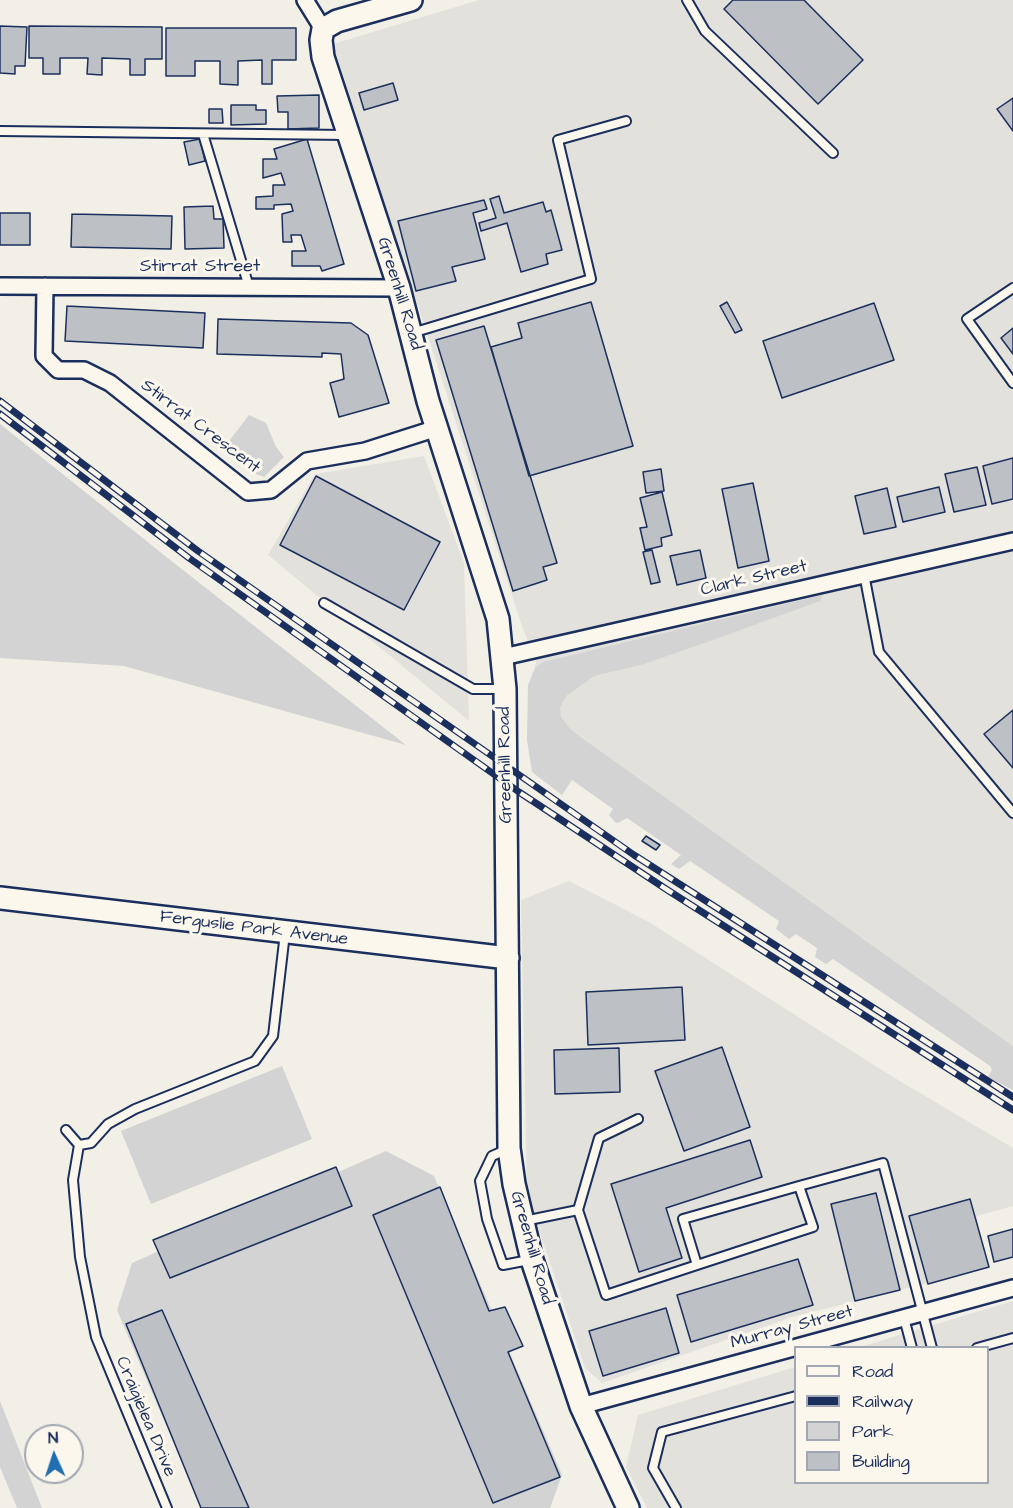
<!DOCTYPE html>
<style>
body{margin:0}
#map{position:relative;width:1013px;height:1508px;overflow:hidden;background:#f2efe6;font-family:"Architects Daughter",sans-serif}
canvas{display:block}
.legend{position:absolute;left:794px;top:1346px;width:195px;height:138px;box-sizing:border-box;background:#fbf7ec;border:2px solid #a1a7b3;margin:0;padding:8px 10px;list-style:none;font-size:18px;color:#1b2f5e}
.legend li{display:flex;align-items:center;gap:12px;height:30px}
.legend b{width:30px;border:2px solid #a1a7b3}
.north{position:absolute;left:24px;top:1424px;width:60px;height:60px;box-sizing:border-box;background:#fbf7ec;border:2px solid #a1a7b3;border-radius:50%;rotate:357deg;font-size:16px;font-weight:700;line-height:24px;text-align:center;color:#1b2f5e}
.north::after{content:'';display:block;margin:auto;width:21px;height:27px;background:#1f6fb2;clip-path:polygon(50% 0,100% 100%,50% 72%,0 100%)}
</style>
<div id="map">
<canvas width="1013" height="1508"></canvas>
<ul class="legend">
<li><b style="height:8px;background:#fbf7ec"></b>Road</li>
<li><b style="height:8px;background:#1b2f5e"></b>Railway</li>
<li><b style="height:16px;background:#d2d3d2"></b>Park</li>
<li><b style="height:16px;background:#bdc0c4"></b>Building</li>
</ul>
<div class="north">N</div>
</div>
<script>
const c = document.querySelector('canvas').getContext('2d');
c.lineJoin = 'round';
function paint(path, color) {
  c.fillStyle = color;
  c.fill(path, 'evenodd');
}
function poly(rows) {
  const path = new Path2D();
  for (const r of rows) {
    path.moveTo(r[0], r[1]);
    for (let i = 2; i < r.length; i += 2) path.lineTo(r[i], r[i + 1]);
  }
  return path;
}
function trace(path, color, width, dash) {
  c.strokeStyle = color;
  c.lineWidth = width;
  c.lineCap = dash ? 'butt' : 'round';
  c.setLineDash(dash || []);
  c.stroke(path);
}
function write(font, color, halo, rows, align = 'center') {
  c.font = font + ' "Architects Daughter",sans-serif';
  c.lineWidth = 6;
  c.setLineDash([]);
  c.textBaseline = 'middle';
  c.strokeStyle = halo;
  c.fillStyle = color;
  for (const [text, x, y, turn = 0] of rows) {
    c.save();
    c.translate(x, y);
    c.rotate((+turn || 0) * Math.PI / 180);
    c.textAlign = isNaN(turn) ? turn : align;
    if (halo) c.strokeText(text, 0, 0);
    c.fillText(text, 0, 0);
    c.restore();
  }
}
paint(poly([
 [479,0,1013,0,1013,1046,578,735,536,736,532,684,536,662,523,629,333,44],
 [424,456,464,563,469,721,268,555,315,474],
 [569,881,649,922,888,1074,1013,1148,1013,1206,977,1216,984,1269,792,1317,602,1383,585,1368,527,1194,521,900],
 [1013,1301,1013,1508,647,1508,626,1467,638,1415,795,1367,796,1482,988,1482,988,1348,860,1347]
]), '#e2e1dc');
paint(poly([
 [249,415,266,423,276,447,284,457,264,477,253,473,223,449],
 [0,424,174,563,406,745,124,666,0,658],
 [823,595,820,601,710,641,644,664,594,676,566,696,560,707,561,717,571,730,1013,1046,1013,1090,988,1077,992,1070,990,1066,833,959,826,964,815,957,817,948,796,934,789,939,776,929,779,921,690,861,679,869,671,864,681,855,627,818,618,823,615,822,609,815,613,809,572,780,562,795,532,772,527,740,528,685,535,668,543,662],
 [282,1066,312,1139,151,1204,121,1131],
 [386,1151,434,1176,562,1475,550,1508,201,1508,117,1310,132,1263],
 [0,1401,42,1508,17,1508,0,1467]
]), '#d2d3d2');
const building = poly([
 [733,0,804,0,863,60,818,104,724,9,733,0],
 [0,26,27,27,25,66,15,66,15,74,0,73,0,26],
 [29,26,162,27,162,59,145,59,145,75,130,75,130,59,102,58,102,75,87,74,88,58,60,58,60,74,43,74,43,58,29,58,29,26],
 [166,28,296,28,296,60,272,60,272,84,262,84,262,60,238,61,238,85,220,84,220,61,195,61,195,76,166,76,166,28],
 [393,83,398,100,364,110,359,93,393,83],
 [319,95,319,128,288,129,288,112,278,112,277,96,319,95],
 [1013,98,1013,131,997,109,1013,98],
 [231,105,256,105,256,110,266,110,266,124,231,125,231,105],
 [209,109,222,109,223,123,209,123,209,109],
 [200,139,205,161,189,165,184,142,200,139],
 [307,139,344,264,322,271,320,266,292,266,292,251,306,251,301,235,291,235,292,242,283,242,282,214,293,211,291,204,274,205,274,209,256,209,256,197,273,196,273,185,285,185,281,173,263,178,263,159,277,159,274,149,307,139],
 [499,196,504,213,543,202,546,212,551,210,562,250,546,254,548,264,521,272,507,223,481,231,479,223,496,218,490,199,499,196],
 [484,200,487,209,473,213,485,259,452,267,456,281,416,291,398,221,484,200],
 [213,206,214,219,223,219,224,248,185,249,184,207,213,206],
 [0,213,30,213,30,245,0,245,0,213],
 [72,214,172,216,171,249,71,247,72,214],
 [591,302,633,446,529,476,491,347,522,338,518,323,591,302],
 [727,302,742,330,735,333,720,306,727,302],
 [874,303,894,360,782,398,763,341,874,303],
 [67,306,205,313,203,348,65,341,67,306],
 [218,319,351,323,368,335,389,403,339,417,330,383,344,379,341,354,322,353,322,357,217,354,218,319],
 [484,326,557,563,543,567,547,580,513,591,436,340,484,326],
 [1013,328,1013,354,1001,338,1013,328],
 [1013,458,1013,499,992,504,983,466,1013,458],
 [977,467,986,505,954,512,945,474,977,467],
 [661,469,664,491,646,493,643,472,661,469],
 [316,476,440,542,404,610,280,545,316,476],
 [753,483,769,561,738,568,722,489,753,483],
 [939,487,945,512,903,522,897,497,939,487],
 [887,488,896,527,864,534,855,496,887,488],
 [662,492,672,535,661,538,662,546,645,550,640,528,647,527,640,498,662,492],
 [652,550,660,582,651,584,643,552,652,550],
 [700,550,706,578,677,585,670,556,700,550],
 [1013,710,1013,768,984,734,1013,710],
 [646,836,660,845,656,850,642,841,646,836],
 [682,987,685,1040,588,1045,586,992,682,987],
 [722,1047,750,1127,684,1151,655,1071,722,1047],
 [619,1048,620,1092,555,1094,554,1050,619,1048],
 [750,1140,762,1177,666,1208,682,1258,639,1272,611,1184,750,1140],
 [336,1167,352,1206,170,1278,153,1240,336,1167],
 [440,1187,489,1311,505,1307,523,1346,508,1352,560,1477,493,1503,373,1215,440,1187],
 [876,1193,900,1290,855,1301,831,1204,876,1193],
 [970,1199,989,1267,928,1284,909,1216,970,1199],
 [1013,1229,1013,1257,994,1262,988,1236,1013,1229],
 [798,1259,813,1305,691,1342,677,1295,798,1259],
 [666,1308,679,1353,603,1376,589,1331,666,1308],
 [162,1310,249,1508,201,1508,126,1324,162,1310]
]);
paint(building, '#bdc0c4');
trace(building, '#1b2f5e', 1.5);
const lane = poly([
 [687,0,705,31,833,153],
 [0,131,347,135],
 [203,134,249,287],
 [1013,288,967,319,1013,383],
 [412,333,591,279,558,140,626,121],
 [864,574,879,652,1013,813],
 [324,603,473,689,503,689],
 [66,1130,79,1145],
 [508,1149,492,1156,480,1181,487,1219,503,1265,529,1260],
 [799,1186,883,1163,932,1348],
 [578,1210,599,1138,638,1119],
 [524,1221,578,1210,606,1295,697,1265,813,1227,799,1186,683,1219,697,1265],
 [904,1318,912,1348],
 [977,1348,1013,1338],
 [167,1508,96,1337,80,1257,73,1180,79,1145,91,1143,108,1124,135,1109,255,1061,273,1036,285,933],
 [676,1508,653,1468,662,1432,796,1396]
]);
const street = poly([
 [305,0,323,29],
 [0,286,399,288],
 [45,286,44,356,58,370,84,370,110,383,248,492,271,490,307,461,365,451,437,428],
 [503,657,1013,541],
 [581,1406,1013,1288]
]);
const secondary = poly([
 [411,0,337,21,323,29,321,40,323,57,399,288,428,401,498,619,505,689,509,1148,514,1184,532,1260,581,1406,628,1508],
 [0,898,508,958]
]);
trace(lane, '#1b2f5e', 12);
trace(street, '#1b2f5e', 20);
trace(secondary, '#1b2f5e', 26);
trace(lane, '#fbf7ec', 8);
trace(street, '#fbf7ec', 15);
trace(secondary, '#fbf7ec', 21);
const rail = poly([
 [0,401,198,551,634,855,1013,1097],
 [0,414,189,558,519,792,669,891,1013,1110]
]);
trace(rail, '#1b2f5e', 7);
trace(rail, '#fbf7ec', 4.5, [14]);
write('18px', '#1b2f5e', '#fbf7ec', [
 ["Stirrat Street",200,267],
 ["Greenhill Road",399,294,73],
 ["Stirrat Crescent",200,427,37],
 ["Clark Street",754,579,-13],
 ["Greenhill Road",506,765,-91],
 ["Ferguslie Park Avenue",254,929,7],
 ["Greenhill Road",531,1248,74],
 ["Murray Street",792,1328,-15],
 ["Craigielea Drive",145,1417,67]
]);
</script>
